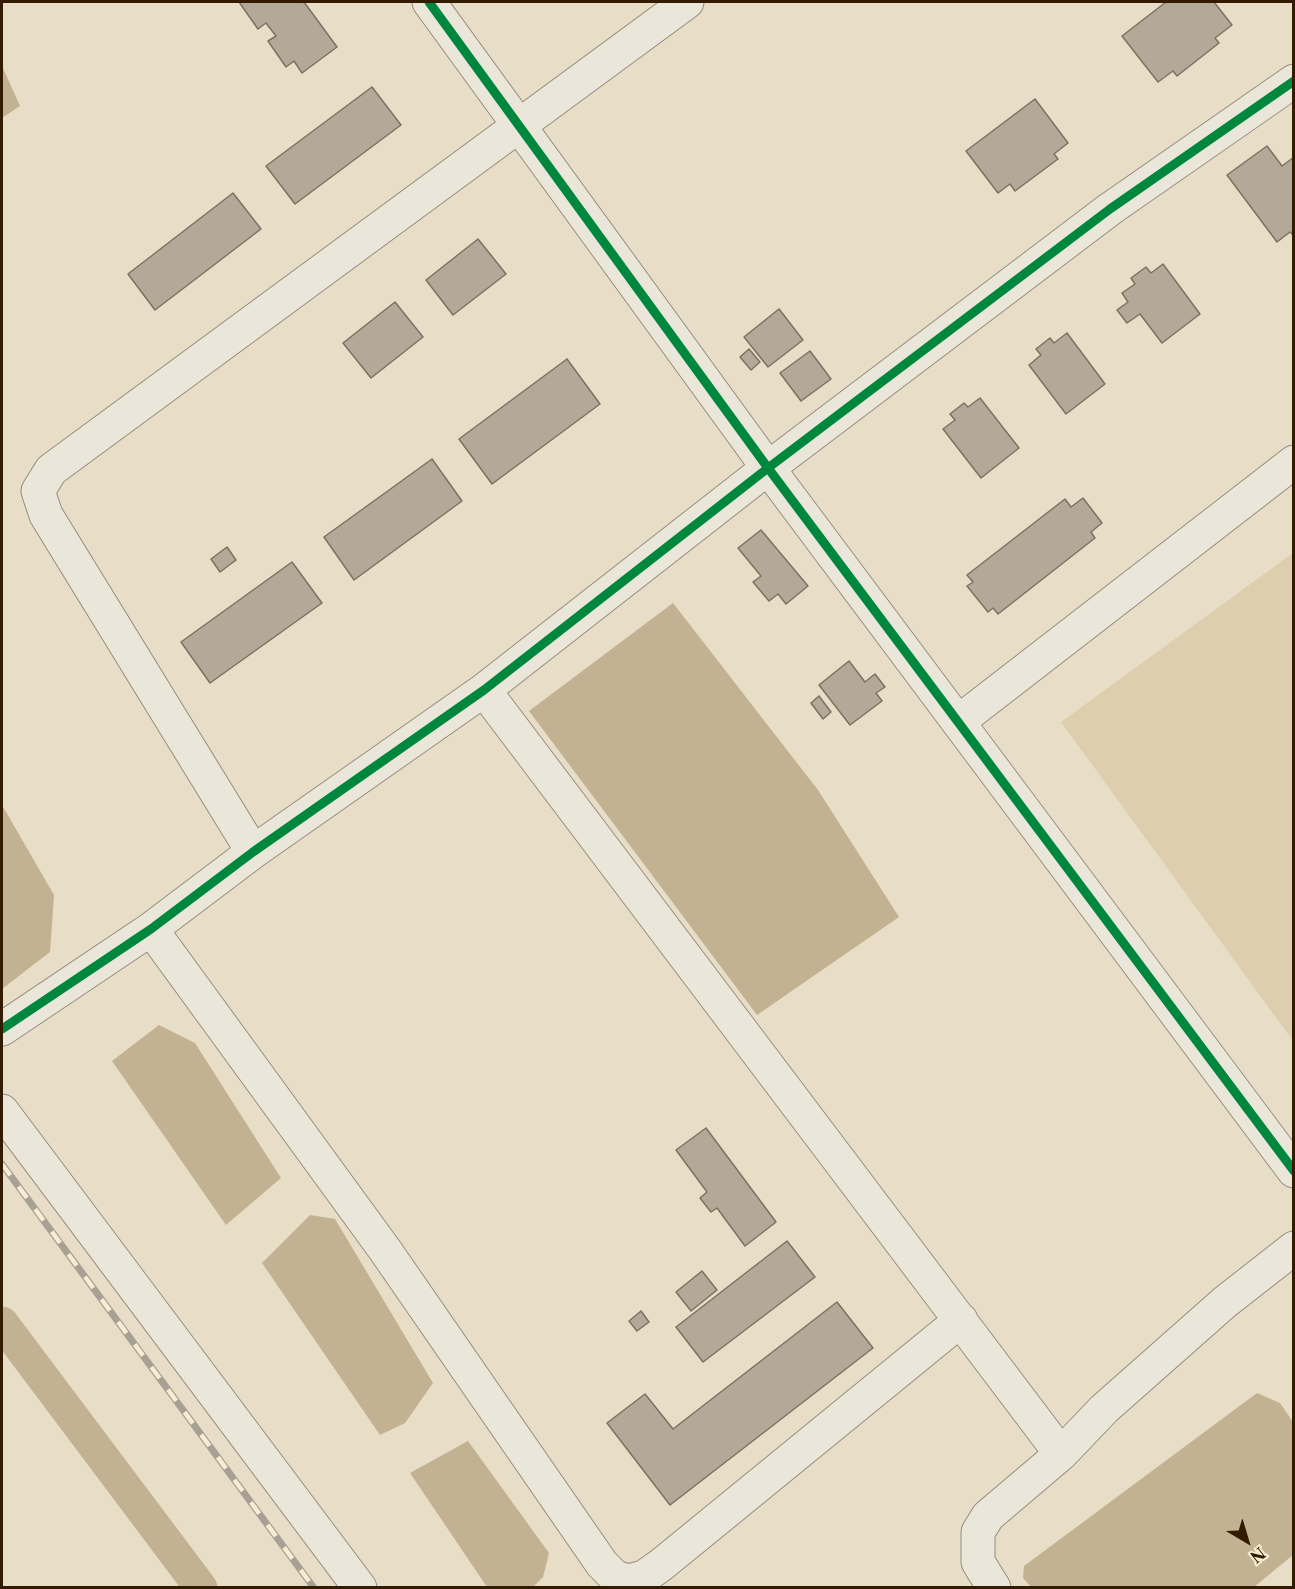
<!DOCTYPE html>
<style>
body{margin:0}
#map{position:relative;width:1295px;height:1589px;overflow:hidden;background:#e8ddc6;font-family:"Libre Caslon Text",serif}
canvas{display:block}
.frame{position:absolute;inset:0;border:3px solid #321b00;pointer-events:none}
.north{position:absolute;left:1217px;top:1511px;width:60px;height:60px;-webkit-text-stroke:4px #f8edd2;paint-order:stroke;rotate:142deg;font-size:16px;font-weight:700;line-height:24px;text-align:center;color:#321b00}
.north::after{content:'';display:block;margin:auto;width:21px;height:27px;background:#321b00;clip-path:polygon(50% 0,100% 100%,50% 72%,0 100%)}
</style>
<div id="map">
<canvas width="1295" height="1589"></canvas>
<div class="frame"></div>
<div class="north">N</div>
</div>
<script>
const c = document.querySelector('canvas').getContext('2d');
c.lineJoin = 'round';
function paint(path, color) {
  c.fillStyle = color;
  c.fill(path, 'evenodd');
}
function poly(rows) {
  const path = new Path2D();
  for (const r of rows) {
    path.moveTo(r[0], r[1]);
    for (let i = 2; i < r.length; i += 2) path.lineTo(r[i], r[i + 1]);
  }
  return path;
}
function trace(path, color, width, dash) {
  c.strokeStyle = color;
  c.lineWidth = width;
  c.lineCap = dash ? 'butt' : 'round';
  c.setLineDash(dash || []);
  c.stroke(path);
}
paint(poly([
 [1293,553,1293,1041,1061,722]
]), '#ddceae');
paint(poly([
 [2,66,20,106,2,118],
 [673,603,818,790,899,917,757,1015,529,711],
 [2,805,54,895,50,952,2,989],
 [159,1025,195,1043,281,1178,226,1225,112,1061],
 [310,1215,335,1219,433,1383,405,1423,380,1435,262,1263],
 [1257,1393,1280,1403,1293,1422,1293,1555,1254,1587,1031,1587,1023,1578,1024,1566],
 [468,1441,549,1553,543,1577,533,1587,487,1587,410,1473]
]), '#c3b291');
trace(poly([
 [2,1323,201,1588]
]), '#c3b291', 33);
const building = poly([
 [239,2,304,2,337,47,302,73,294,61,286,67,268,41,276,36,266,23,258,29,239,2],
 [1166,2,1214,2,1232,25,1215,38,1219,43,1177,76,1173,71,1158,82,1122,36,1166,2],
 [372,87,401,125,295,204,266,166,372,87],
 [1035,99,1068,143,1054,154,1058,159,1015,191,1010,184,998,193,966,151,1035,99],
 [1267,146,1282,166,1294,157,1294,236,1290,232,1277,242,1227,175,1267,146],
 [233,193,261,229,155,310,128,274,233,193],
 [478,239,506,274,453,315,426,280,478,239],
 [1163,264,1200,314,1162,343,1140,314,1127,323,1117,310,1128,302,1122,293,1135,284,1131,278,1146,267,1151,273,1163,264],
 [395,302,423,337,371,378,343,343,395,302],
 [779,309,803,340,768,367,744,337,779,309],
 [1067,333,1105,384,1066,414,1029,365,1041,355,1036,349,1050,338,1054,343,1067,333],
 [749,349,760,362,751,370,740,357,749,349],
 [810,351,831,379,801,401,780,373,810,351],
 [567,359,600,404,492,484,459,439,567,359],
 [980,398,1019,448,981,478,943,429,955,420,950,414,964,403,968,407,980,398],
 [432,459,462,501,354,580,324,537,432,459],
 [1083,498,1102,523,1091,532,1095,538,998,614,993,608,988,612,967,586,973,582,967,575,1065,499,1071,507,1083,498],
 [761,530,808,586,786,604,778,594,769,601,753,582,761,576,738,548,761,530],
 [227,547,236,560,220,572,211,559,227,547],
 [292,562,322,603,210,683,181,642,292,562],
 [849,661,865,682,875,674,885,687,876,693,882,701,850,725,819,685,849,661],
 [819,696,831,712,823,719,811,703,819,696],
 [706,1128,776,1222,745,1246,717,1208,711,1212,700,1198,707,1192,676,1150,706,1128],
 [787,1241,815,1277,703,1362,676,1327,787,1241],
 [702,1271,717,1290,691,1311,676,1292,702,1271],
 [837,1302,873,1348,670,1505,607,1423,645,1394,673,1429,837,1302],
 [641,1311,649,1322,637,1331,629,1321,641,1311]
]);
paint(building, '#b2a998');
trace(building, '#7b7262', 1.5);
const minor = poly([
 [429,2,768,468,1294,1171],
 [484,690,1061,1454],
 [958,722,1294,462],
 [253,852,46,515,38,491,51,470,687,2],
 [151,929,385,1250,602,1564,615,1577,629,1581,644,1577,661,1565,961,1320],
 [2,1029,151,929,253,852,484,690,768,468,1110,209,1294,81],
 [2,1111,360,1588],
 [994,1588,978,1562,978,1532,988,1516,1061,1454,1104,1409,1225,1302,1294,1248]
]);
trace(minor, '#968c7c', 35);
trace(minor, '#ebe6da', 33);
const rail = poly([
 [2,1164,314,1588]
]);
trace(rail, '#a7a095', 7);
trace(rail, '#f8edd2', 4.5, [14]);
trace(poly([
 [429,2,768,468,1294,1171],
 [2,1029,151,929,253,852,484,690,768,468,1110,209,1294,81]
]), '#00873e', 9);
</script>
